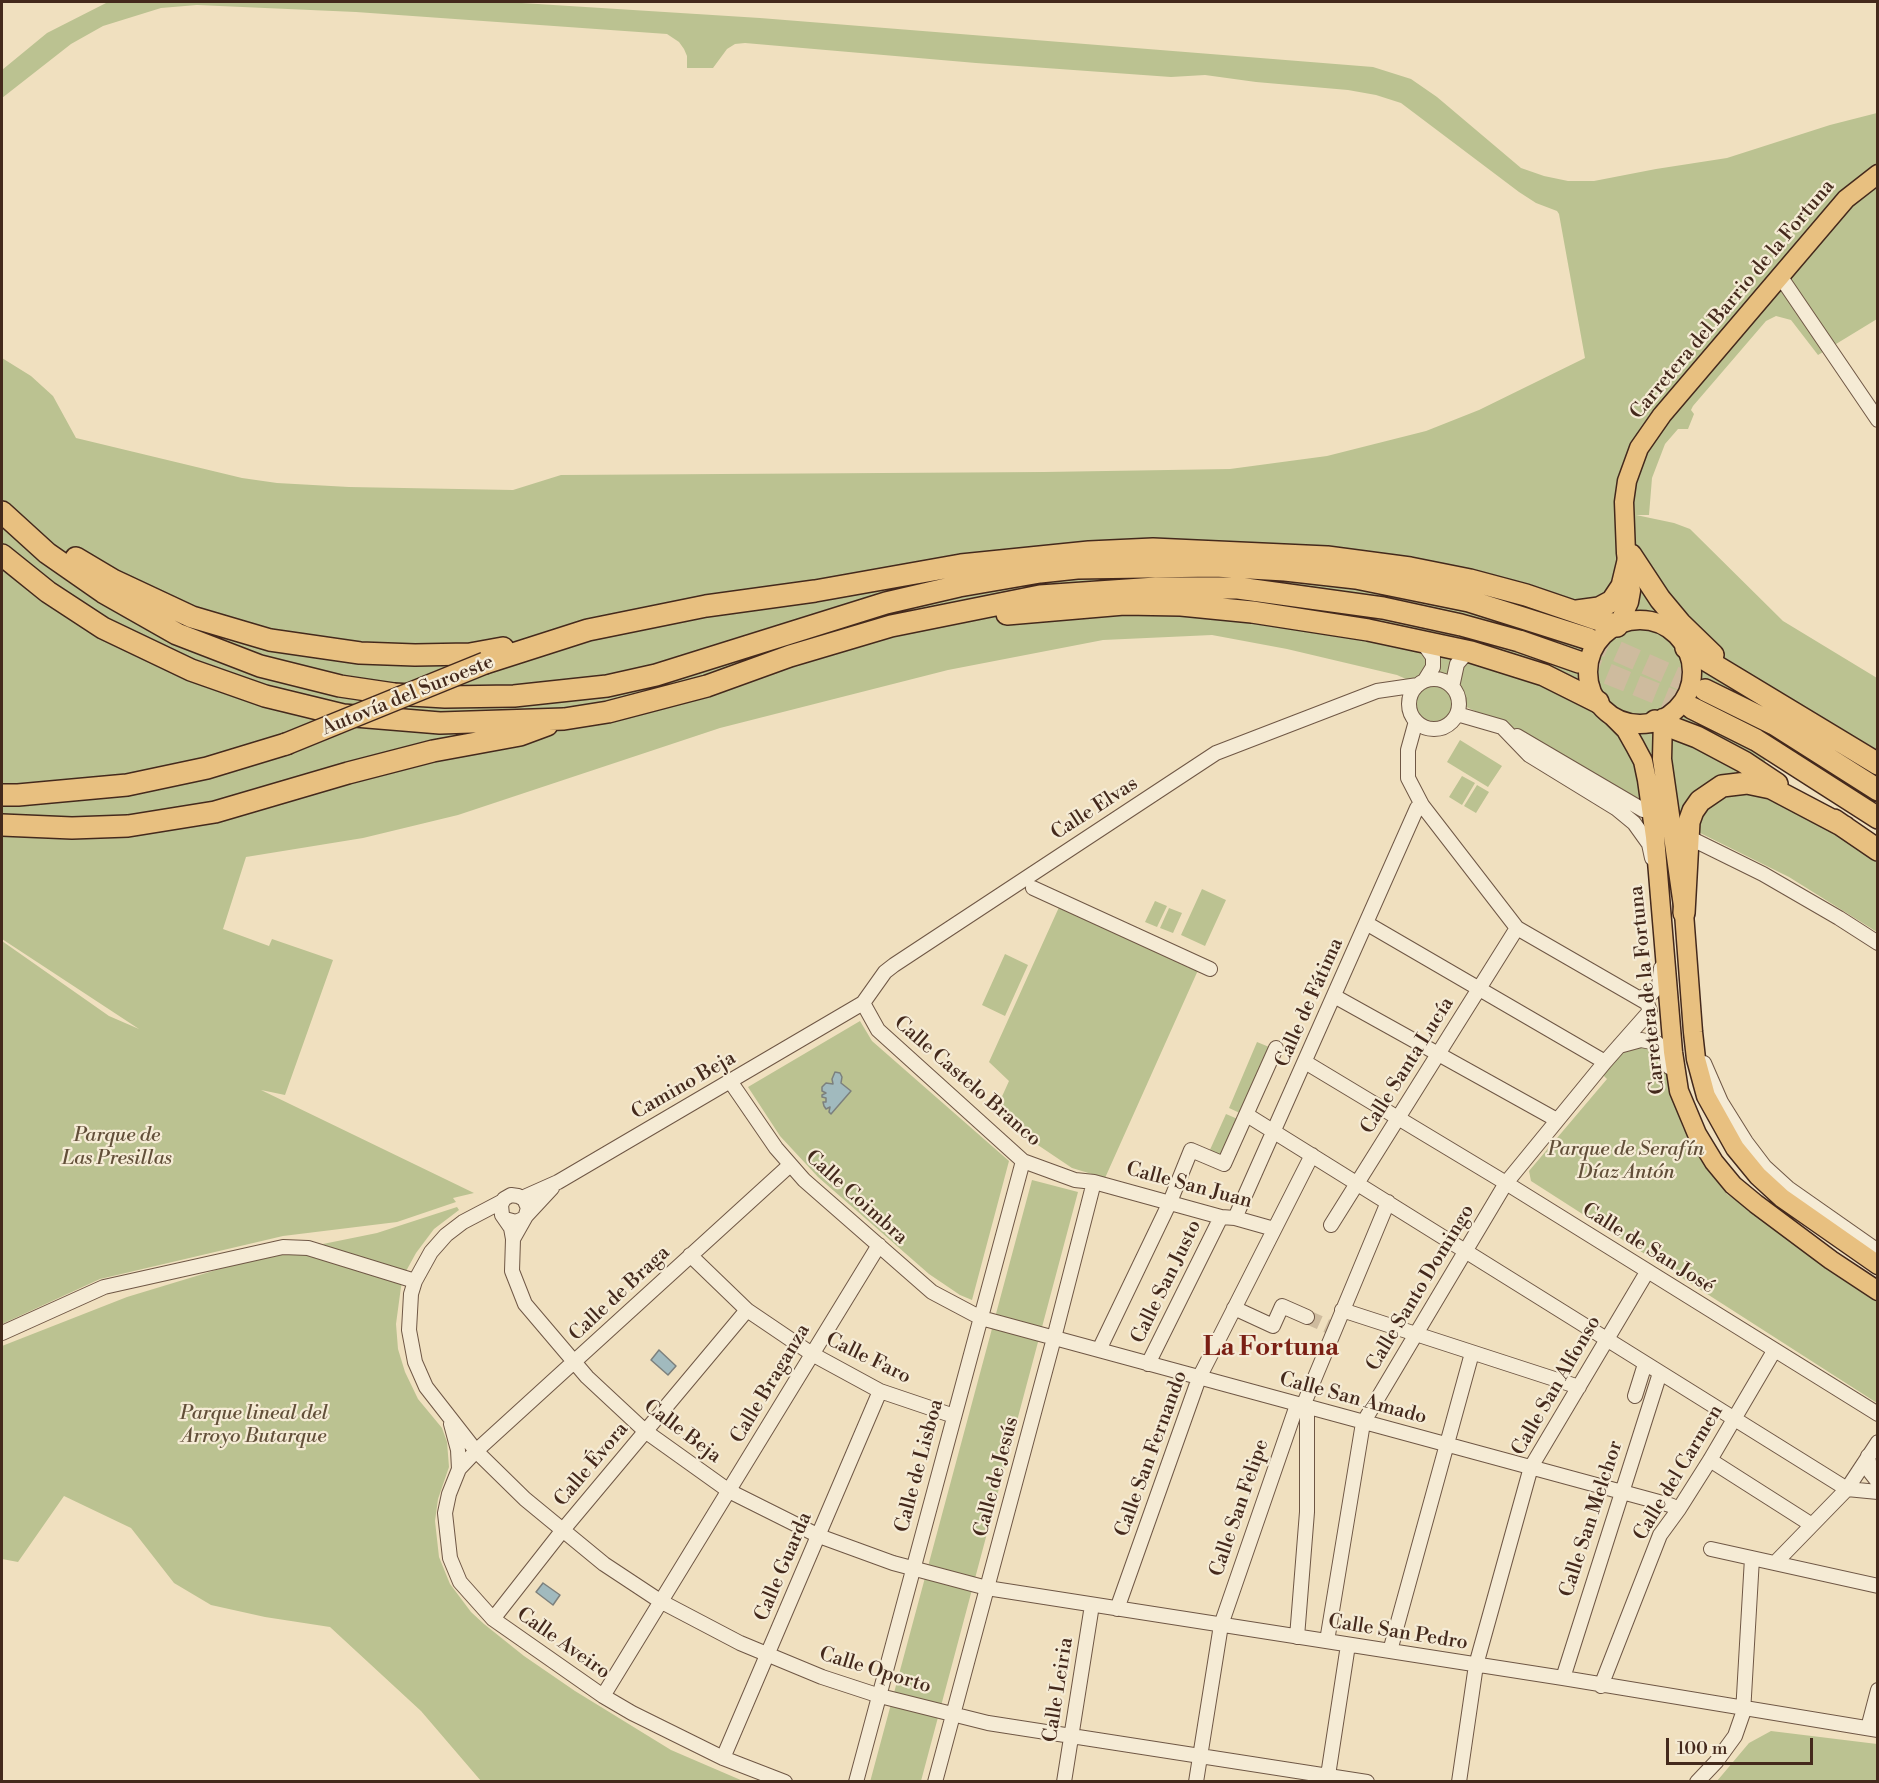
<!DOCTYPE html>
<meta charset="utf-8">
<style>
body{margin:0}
#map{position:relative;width:1879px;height:1783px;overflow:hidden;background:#f0e0bf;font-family:"Libre Bodoni",serif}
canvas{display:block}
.frame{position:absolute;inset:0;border:3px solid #44291c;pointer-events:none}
.scale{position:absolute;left:1666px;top:1738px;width:147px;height:27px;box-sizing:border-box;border:3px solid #44291c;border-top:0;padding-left:8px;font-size:18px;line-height:21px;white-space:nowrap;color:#44291c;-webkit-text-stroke:4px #f5ebd5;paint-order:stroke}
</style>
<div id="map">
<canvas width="1879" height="1783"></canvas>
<div class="frame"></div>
<div class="scale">100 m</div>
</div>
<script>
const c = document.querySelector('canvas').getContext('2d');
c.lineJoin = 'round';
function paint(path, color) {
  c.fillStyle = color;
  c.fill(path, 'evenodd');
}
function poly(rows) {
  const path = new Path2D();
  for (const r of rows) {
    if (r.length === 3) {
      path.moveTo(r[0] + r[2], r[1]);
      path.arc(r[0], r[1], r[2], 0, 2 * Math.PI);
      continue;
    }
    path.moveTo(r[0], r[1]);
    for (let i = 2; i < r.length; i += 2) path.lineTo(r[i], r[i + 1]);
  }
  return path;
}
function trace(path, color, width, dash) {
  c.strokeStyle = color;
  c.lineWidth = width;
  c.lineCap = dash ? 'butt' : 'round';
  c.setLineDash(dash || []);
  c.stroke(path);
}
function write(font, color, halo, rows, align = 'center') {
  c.font = font + ' "Libre Bodoni",serif';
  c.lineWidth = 4.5;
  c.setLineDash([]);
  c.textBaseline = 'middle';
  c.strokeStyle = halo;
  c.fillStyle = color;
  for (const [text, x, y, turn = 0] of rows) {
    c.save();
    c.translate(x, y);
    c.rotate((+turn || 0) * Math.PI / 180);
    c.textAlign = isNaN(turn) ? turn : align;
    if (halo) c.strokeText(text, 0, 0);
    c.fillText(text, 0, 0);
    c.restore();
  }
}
paint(poly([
 [108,2,506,2,760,18,1373,67,1411,79,1437,97,1521,168,1544,176,1568,181,1594,181,1656,169,1727,158,1830,125,1877,113,1877,319,1818,355,1791,320,1776,316,1766,321,1693,406,1691,410,1694,414,1688,429,1678,429,1665,444,1652,478,1649,515,1636,515,1674,523,1690,529,1783,621,1877,678,1877,756,1800,705,1749,787,1798,809,1877,861,1877,932,1789,877,1694,830,1508,726,1453,701,1450,713,1446,718,1435,722,1424,719,1419,715,1416,704,1416,698,1424,687,1397,675,1287,649,1212,635,1103,640,948,670,720,728,458,815,363,838,246,857,223,929,269,946,272,939,333,960,285,1095,261,1090,474,1193,453,1198,456,1202,397,1222,283,1236,100,1279,2,1324,2,941,109,1016,139,1029,2,939,2,358,31,376,53,396,76,438,242,478,277,483,349,487,513,490,561,475,1044,472,1230,469,1327,456,1426,431,1479,410,1585,358,1559,214,1557,211,1536,203,1519,192,1401,103,1376,95,1348,90,1256,82,1205,75,1171,77,976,63,745,43,735,44,727,49,713,68,687,68,687,56,684,49,679,42,667,34,356,12,197,5,161,8,103,26,71,44,2,98,2,70,47,33],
 [1460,740,1502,766,1488,787,1447,762],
 [1462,776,1475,783,1462,805,1449,797],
 [1477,785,1489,792,1476,813,1464,806],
 [1202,889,1226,900,1205,946,1181,935],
 [1155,901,1167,906,1157,927,1145,922],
 [1060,905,1199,968,1105,1178,1072,1168,1020,1133,995,1112,1009,1081,989,1062],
 [1169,908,1182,913,1173,933,1160,928],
 [1005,954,1028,965,1005,1016,982,1005],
 [860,1021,872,1041,1009,1161,972,1300,960,1295,929,1274,818,1177,780,1136,748,1087],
 [1257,1042,1274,1049,1242,1114,1229,1108],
 [1642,1045,1651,1046,1660,1055,1683,1128,1709,1171,1727,1194,1877,1301,1877,1403,1531,1181,1529,1171,1607,1079,1602,1074,1622,1052],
 [1226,1114,1240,1120,1223,1159,1209,1152],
 [1032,1180,1078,1192,921,1781,870,1782],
 [457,1207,459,1210,434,1229,416,1253,405,1273,401,1287,396,1324,398,1349,405,1372,418,1399,442,1428,447,1442,449,1467,438,1499,435,1521,439,1557,450,1584,471,1612,484,1624,524,1656,575,1691,671,1750,743,1781,481,1781,421,1711,330,1627,265,1617,211,1605,174,1583,131,1528,64,1496,18,1562,2,1559,2,1346,127,1297,259,1257,377,1233],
 [1771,1731,1877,1744,1877,1781,1717,1781,1749,1743]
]), '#bbc291');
const water = poly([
 [835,1072,840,1073,842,1077,841,1083,851,1091,831,1114,829,1112,830,1107,826,1109,824,1106,823,1102,826,1102,826,1098,822,1097,822,1095,826,1093,822,1091,822,1087,826,1083,833,1084,832,1079,835,1072],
 [659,1350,676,1366,668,1375,651,1360,659,1350],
 [543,1583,560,1595,553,1605,536,1592,543,1583]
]);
paint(water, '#a1babe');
trace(water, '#7c807d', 1.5);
trace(poly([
 [1307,1317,1334,1329]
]), '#cebb9e', 14, [14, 7]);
trace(poly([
 [1589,639,1705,690],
 [1579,662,1692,708]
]), '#cebb9e', 21, [21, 10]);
const minor = poly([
 [1780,276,1878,420],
 [1421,640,1433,657,1433,667,1425,680],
 [1434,704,25],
 [1452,687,1457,664,1464,656,1471,652],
 [1457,714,1502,727,1529,755,1617,809,1634,823,1649,844,1652,858],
 [1517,736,1643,810],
 [1696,841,1763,874,1839,918,1878,943],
 [1033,888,1210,969],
 [1366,923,1605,1062],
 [1334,996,1557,1120],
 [1639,998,1651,994,1659,985,1661,968],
 [863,1003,878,1030,1023,1161,1075,1180,1094,1182,1221,1217,1235,1218,1274,1229],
 [1619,1046,1641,1040,1657,1043,1665,1052,1669,1067],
 [1305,1062,1506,1183,1878,1414],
 [1704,1063,1721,1102,1746,1142,1765,1167,1788,1188,1878,1251],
 [730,1081,776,1148,804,1180,932,1292,981,1318,1670,1505,1679,1509],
 [1247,1115,1847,1489,1878,1492],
 [522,1198,558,1182,863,1003,885,972,894,965,1216,753,1377,691,1418,685],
 [503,1201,463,1222,446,1235,431,1252,415,1281,411,1294,409,1330,415,1362,426,1387,476,1451,525,1499,604,1564,660,1601,740,1643,822,1677,880,1696,988,1723,1367,1782],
 [1235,1218,1417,808,1422,805],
 [505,1219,516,1222,525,1218,528,1208,524,1199,518,1196,511,1195,504,1199,501,1205,502,1215,511,1228,513,1239,526,1216,552,1188],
 [1331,1225,1517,928],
 [513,1239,512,1271,525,1304,587,1377,645,1431,729,1491,819,1536,893,1563,987,1588,1563,1678,1878,1730],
 [690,1255,747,1310,812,1354,880,1391,954,1416],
 [1234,1308,1273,1326,1282,1306,1307,1317],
 [1342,1310,1579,1387],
 [2,1333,104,1287,283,1247,308,1248,415,1281],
 [1099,1350,1170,1202,1191,1150,1224,1164,1276,1048],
 [1148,1364,1221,1217],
 [1635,1396,1645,1364],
 [1303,1406,1388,1202],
 [451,1424,458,1450,459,1469],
 [1868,1456,1871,1473,1878,1482],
 [1710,1460,1812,1525],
 [1711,1549,1878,1586],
 [1775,1563,1847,1489,1878,1442],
 [1117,1609,1199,1378,1312,1155],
 [493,1619,562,1531,747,1310],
 [1297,1637,1307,1512,1307,1407],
 [1327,1641,1363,1423,1506,1183,1605,1062,1650,1011,1647,1003,1517,928,1422,805,1408,778,1408,750,1416,721],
 [1390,1651,1472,1353],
 [1563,1678,1660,1373],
 [1601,1686,1660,1535,1679,1509,1710,1460,1774,1351],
 [603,1696,879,1245],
 [1868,1728,1878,1690],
 [723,1758,880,1391],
 [785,1782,723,1758,632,1713,603,1696,493,1619,460,1582,450,1558,445,1513,449,1494,459,1469,476,1451,790,1165],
 [856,1782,1023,1161],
 [935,1782,1054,1338,1094,1182],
 [1064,1782,1092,1605],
 [1196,1782,1221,1625,1297,1405],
 [1327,1782,1348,1645],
 [1459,1782,1476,1665,1531,1467,1647,1272],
 [1697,1782,1716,1762,1735,1736,1743,1713,1752,1558]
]);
const major = poly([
 [1640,672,52],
 [1618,625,1629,602,1631,591,1626,553,1624,502,1627,481,1639,448,1662,415,1846,199,1878,174],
 [1611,715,1626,730,1635,746,1643,761,1647,780,1655,837,1673,1052,1679,1091,1697,1134,1714,1162,1733,1185,1756,1204,1831,1260,1878,1291],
 [1663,718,1662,759,1684,913,1693,1032,1696,1059,1706,1096,1735,1148,1758,1176,1782,1198,1878,1265]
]);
const highway = poly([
 [2,512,47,553,103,592,177,634,260,666,340,686,394,694,445,697,514,696,607,686,656,675,886,603,959,586,1040,572,1077,568,1215,566,1285,570,1356,578,1469,601,1589,639],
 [2,555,48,592,103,628,191,670,265,696,343,715,440,723,564,719,608,712,707,686,790,656,891,626,1040,596,1156,588,1238,588,1383,608,1461,625,1519,641,1579,662],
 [1631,555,1660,599,1680,623,1713,655],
 [76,558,113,580,192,617,270,640,360,653,415,655,470,654,503,648],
 [1577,611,1599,608,1612,601,1622,586,1628,561],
 [1007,614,1124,604,1181,605,1252,612,1368,630,1471,652,1544,675,1598,702],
 [1686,648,1878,764],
 [485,663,588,630,706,606,815,591,961,565,1089,552,1153,549,1327,557,1410,568,1470,580,1526,595,1617,626],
 [1705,690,1774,724,1878,790],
 [1692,708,1756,740,1878,818],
 [1655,721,1697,737,1744,762,1777,784],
 [2,795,18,795,127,785,207,768,286,744],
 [1834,820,1878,850],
 [2,825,72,828,128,826,215,812,348,773,433,751,520,735,547,725],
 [1684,913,1689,822,1693,811,1700,801,1722,786,1747,783,1771,788,1845,827]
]);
trace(minor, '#6f5745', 16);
trace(major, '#44291c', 21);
trace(highway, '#44291c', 24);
trace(minor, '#f5ebd5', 14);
trace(major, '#e8c080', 18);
trace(highway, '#e8c080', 21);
const highwayBridge = poly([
 [286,744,485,663]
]);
trace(highwayBridge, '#44291c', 24, []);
trace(highwayBridge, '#e8c080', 21);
write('20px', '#44291c', '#f5ebd5', [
 ["Carretera del Barrio de la Fortuna",1733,300,-50],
 ["Autovía del Suroeste",408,696,-22],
 ["Calle Elvas",1095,809,-33],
 ["Carretera de la Fortuna",1648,990,-96],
 ["Calle de Fátima",1310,1003,-66],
 ["Calle Santa Lucía",1408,1066,-58],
 ["Calle Castelo Branco",967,1082,41],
 ["Camino Beja",684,1086,-30],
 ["Calle San Juan",1189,1186,15],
 ["Calle Coimbra",856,1198,42],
 ["Calle de San José",1648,1249,32],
 ["Calle San Justo",1167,1282,-64],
 ["Calle Santo Domingo",1421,1288,-59],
 ["Calle de Braga",620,1294,-43],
 ["Calle Faro",868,1359,26],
 ["Calle Braganza",771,1384,-59],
 ["Calle San Alfonso",1557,1386,-60],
 ["Calle San Amado",1353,1399,15],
 ["Calle Beja",682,1432,37],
 ["Calle San Fernando",1152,1454,-70],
 ["Calle Évora",592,1465,-50],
 ["Calle de Lisboa",920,1466,-75],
 ["Calle del Carmen",1679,1473,-59],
 ["Calle de Jesús",997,1477,-75],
 ["Calle San Felipe",1240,1508,-71],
 ["Calle San Melchor",1592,1519,-72],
 ["Calle Guarda",784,1567,-67],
 ["Calle San Pedro",1398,1633,9],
 ["Calle Aveiro",563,1644,35],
 ["Calle Oporto",875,1671,17],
 ["Calle Leiria",1059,1690,-81]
]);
write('italic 20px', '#624f39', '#f5ebd5', [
 ["Parque de",117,1136],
 ["Las Presillas",117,1159],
 ["Parque de Serafín",1626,1150],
 ["Díaz Antón",1626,1173],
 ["Parque lineal del",254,1414],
 ["Arroyo Butarque",254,1437]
]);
write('bold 26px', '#7a1f14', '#f5ebd5', [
 ["La Fortuna",1271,1349]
]);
</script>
